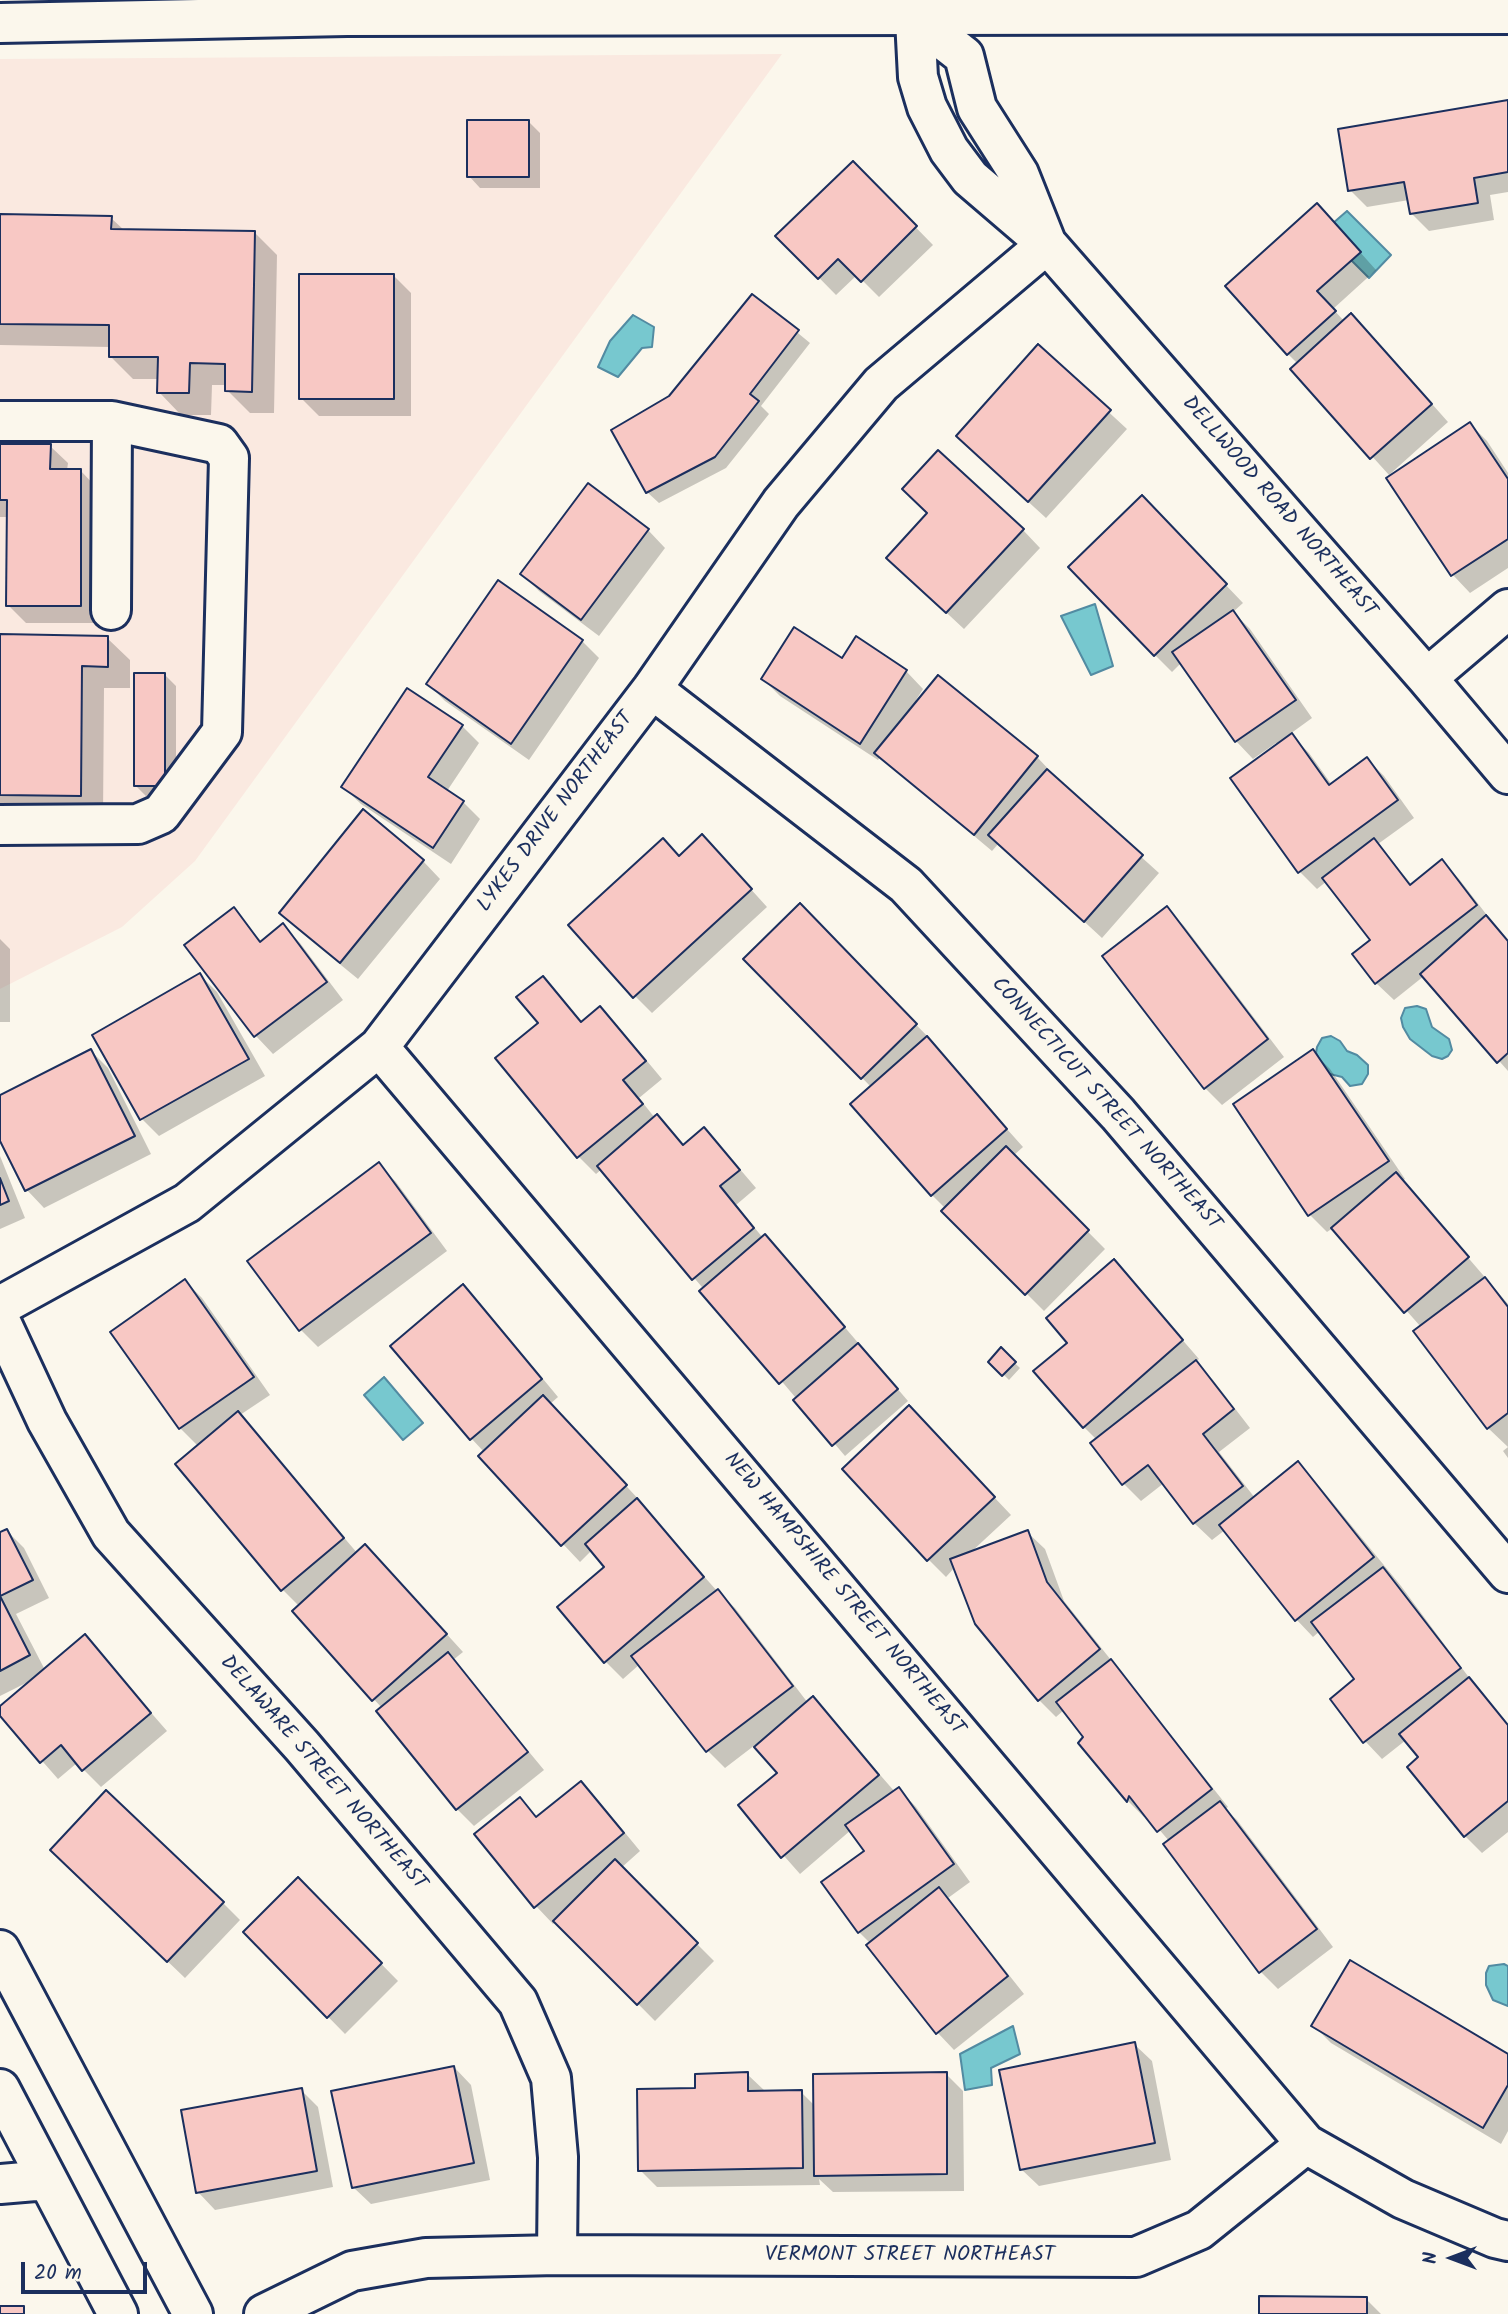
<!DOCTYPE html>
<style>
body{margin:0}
#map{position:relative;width:1508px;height:2314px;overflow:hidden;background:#fbf7ec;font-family:Kalam,sans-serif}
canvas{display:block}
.north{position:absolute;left:1417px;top:2223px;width:70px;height:70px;-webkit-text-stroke:5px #fbf7ec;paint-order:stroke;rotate:270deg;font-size:19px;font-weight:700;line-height:28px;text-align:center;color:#1b2f5e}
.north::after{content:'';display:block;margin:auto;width:24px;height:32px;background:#1b2f5e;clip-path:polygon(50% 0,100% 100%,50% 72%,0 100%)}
.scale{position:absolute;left:21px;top:2262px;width:126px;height:32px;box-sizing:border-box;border:4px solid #1b2f5e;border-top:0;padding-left:9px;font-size:21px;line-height:24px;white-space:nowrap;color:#1b2f5e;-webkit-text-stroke:5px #fbf7ec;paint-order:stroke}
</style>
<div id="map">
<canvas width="1508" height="2314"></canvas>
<div class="north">N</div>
<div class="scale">20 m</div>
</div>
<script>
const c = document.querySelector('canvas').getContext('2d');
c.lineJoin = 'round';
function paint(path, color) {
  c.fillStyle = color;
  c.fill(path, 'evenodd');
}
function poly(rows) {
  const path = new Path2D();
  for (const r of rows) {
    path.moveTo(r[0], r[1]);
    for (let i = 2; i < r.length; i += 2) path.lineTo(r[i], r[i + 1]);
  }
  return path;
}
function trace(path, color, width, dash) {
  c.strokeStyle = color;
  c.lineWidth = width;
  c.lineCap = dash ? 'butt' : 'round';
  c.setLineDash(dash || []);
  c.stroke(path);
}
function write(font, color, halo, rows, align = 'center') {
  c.font = font + ' Kalam,sans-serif';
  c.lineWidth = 5;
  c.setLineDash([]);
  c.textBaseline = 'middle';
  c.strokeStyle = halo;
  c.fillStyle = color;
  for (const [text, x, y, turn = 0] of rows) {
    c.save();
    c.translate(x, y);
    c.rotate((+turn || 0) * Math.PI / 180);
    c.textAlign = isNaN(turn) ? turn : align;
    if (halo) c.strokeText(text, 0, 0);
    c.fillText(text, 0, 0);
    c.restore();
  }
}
paint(poly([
 [782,54,195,861,122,927,0,989,0,59]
]), '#fae9e0');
const water = poly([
 [1347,211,1391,255,1369,278,1350,259,1332,224,1347,211],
 [633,315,654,327,652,347,642,348,618,377,598,367,610,341,633,315],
 [1095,604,1113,666,1091,675,1061,616,1095,604],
 [1417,1006,1426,1009,1432,1027,1449,1039,1452,1050,1448,1056,1442,1059,1432,1056,1410,1039,1403,1027,1401,1018,1405,1008,1417,1006],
 [1331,1036,1340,1041,1347,1051,1357,1055,1368,1065,1368,1074,1362,1084,1350,1086,1342,1077,1326,1073,1316,1053,1317,1047,1322,1038,1331,1036],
 [384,1377,423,1423,403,1440,364,1395,384,1377],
 [1504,1964,1508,1966,1508,2006,1493,2000,1486,1985,1486,1973,1489,1966,1504,1964],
 [1013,2026,1020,2054,991,2068,992,2085,965,2090,960,2054,1013,2026]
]);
paint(water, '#77c8cf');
trace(water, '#528ba2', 2);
paint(poly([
 [1508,102,1508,192,1490,195,1494,220,1429,231,1411,213,1409,200,1367,207,1350,190],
 [529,122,540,133,540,188,480,188,469,176],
 [853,163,933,245,879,297,857,275,836,295,778,236],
 [0,216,111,218,125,231,254,232,277,255,274,413,250,413,227,390,227,385,212,385,211,415,181,415,159,392,159,379,133,379,110,356,110,347,0,345],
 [1334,223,1376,270,1333,309,1345,322,1369,333,1448,422,1389,475,1293,369,1298,364,1288,354],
 [393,275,411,293,411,416,319,416,301,398],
 [753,296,810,343,761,406,769,414,726,468,659,503,647,492,670,398],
 [1038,347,1127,429,1046,518,975,453],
 [1470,424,1487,441,1508,473,1508,568,1470,593,1453,575,1389,478],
 [0,445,50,446,68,463,67,470,80,470,97,488,97,623,26,623,8,605,9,517,0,517],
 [1159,515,1243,603,1233,612,1250,629,1312,718,1290,734,1309,753,1332,785,1367,759,1384,776,1414,818,1378,844,1412,885,1442,862,1459,879,1493,923,1492,924,1508,941,1508,1071,1424,976,1394,1000,1376,983,1373,940,1327,881,1317,889,1299,871,1278,746,1276,743,1253,759,1236,741,1182,662,1172,672,1155,655],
 [648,530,665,548,599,636,539,591,522,574],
 [1023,530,1040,548,964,629,906,575],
 [0,636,107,638,130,660,130,688,104,688,103,818,0,816],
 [582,641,599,658,529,760,445,701,428,684],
 [842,660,906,671,923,689,916,700,918,702,938,677,1037,757,1054,775,1053,777,1159,873,1102,938,999,843,992,851,880,757,878,760,780,696,763,679],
 [165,675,176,686,176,797,147,797,135,785],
 [462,726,479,743,447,791,463,802,480,819,451,864,361,804,343,787],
 [719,854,767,907,652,1013,635,996,680,858],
 [423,861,440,879,358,979,298,930,281,912],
 [800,906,933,1042,931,1044,1023,1147,1013,1156,1105,1249,1044,1311,944,1211,946,1209,932,1195,872,1088,746,959],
 [233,909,262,942,283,926,300,943,343,1000,273,1054,256,1036,186,945],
 [1167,909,1184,926,1284,1057,1222,1105,1205,1088],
 [0,939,10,949,10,1022,0,1022],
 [200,975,217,992,265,1076,159,1136,142,1119,94,1035],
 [542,978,582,1023,600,1008,617,1025,662,1079,639,1098,655,1118,657,1117,684,1146,704,1129,721,1147,756,1188,736,1205,763,1238,782,1254,908,1401,845,1456,602,1169,596,1174,579,1157,497,1058,540,1023],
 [91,1051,108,1068,151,1154,44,1208,27,1190,0,1137,0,1097],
 [1313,1052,1330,1069,1405,1179,1402,1181,1508,1304,1508,1458,1503,1451,1508,1447,1488,1428,1421,1327,1333,1228,1327,1232,1310,1215,1235,1105],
 [0,1156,25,1218,0,1229],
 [379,1165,396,1182,447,1251,318,1347,301,1330],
 [1114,1261,1199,1359,1195,1362,1213,1380,1250,1428,1219,1452,1255,1498,1298,1464,1315,1481,1401,1586,1476,1687,1508,1724,1508,1832,1482,1853,1465,1836,1409,1767,1421,1757,1406,1740,1382,1759,1365,1741,1357,1680,1320,1631,1313,1637,1296,1619,1225,1530,1212,1540,1194,1523,1164,1483,1141,1501,1124,1484,1092,1443,1097,1440,1084,1427,1069,1343],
 [185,1281,202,1298,270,1395,240,1415,358,1554,383,1564,463,1652,453,1660,544,1770,474,1826,457,1809,382,1708,294,1612,300,1607,283,1590,178,1464,198,1446,180,1428],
 [463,1286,480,1303,558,1397,550,1404,642,1503,641,1505,717,1591,735,1608,808,1703,813,1698,895,1792,899,1789,916,1807,970,1882,948,1898,1024,1994,954,2050,937,2032,870,1943,859,1932,866,1851,851,1830,800,1874,740,1806,779,1774,755,1745,725,1768,708,1751,640,1664,623,1679,606,1662,607,1567,592,1550,580,1562,480,1456,484,1452,471,1438],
 [1001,1350,1020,1368,1009,1380,990,1361],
 [926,1425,1011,1515,970,1553,1027,1532,1045,1549,1064,1601,1228,1807,1225,1809,1237,1820,1333,1947,1278,1989,1260,1971,1169,1841,1146,1814,1144,1817,1128,1801,1080,1743,1085,1737,1064,1710,1056,1717,1039,1700,955,1567,946,1577,928,1559],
 [7,1531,24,1548,49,1598,16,1614,45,1670,85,1637,167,1731,101,1787,77,1763,58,1779,0,1713,0,1708,30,1681,0,1696,0,1534],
 [581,1783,598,1800,640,1851,621,1868,714,1961,655,2021,556,1921,553,1924,536,1906,520,1799,538,1818],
 [69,1867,223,1903,240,1920,185,1978],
 [298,1879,398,1981,345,2034,245,1932],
 [1313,2025,1508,2056,1508,2131,1501,2144,1331,2043],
 [1134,2044,1152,2061,1171,2160,1039,2186,1021,2169],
 [454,2067,471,2085,490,2180,371,2204,353,2187],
 [747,2074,765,2091,801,2092,815,2106,946,2074,963,2091,964,2191,833,2192,819,2179,820,2185,657,2187,640,2170,696,2090],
 [301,2090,318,2107,333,2187,215,2210,198,2192],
 [1366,2299,1381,2314,1261,2314]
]), '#0003');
const building = poly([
 [1508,100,1508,172,1474,178,1478,203,1410,214,1404,182,1348,191,1338,129,1508,100],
 [467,120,529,120,529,177,467,177,467,120],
 [853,161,917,226,861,282,838,259,818,279,775,236,853,161],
 [1317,203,1361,252,1317,291,1336,311,1287,355,1225,286,1317,203],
 [0,214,112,216,111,229,255,231,252,392,225,391,225,364,190,363,189,393,157,393,158,357,109,357,109,325,0,324,0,214],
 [299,274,394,274,394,399,299,399,299,274],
 [752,294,799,330,750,394,759,401,715,457,646,493,611,430,669,396,752,294],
 [1351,313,1432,404,1370,459,1290,369,1351,313],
 [1038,344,1111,410,1028,502,956,436,1038,344],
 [1470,422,1508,479,1508,539,1451,576,1386,478,1470,422],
 [0,444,51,444,50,469,81,469,81,606,6,606,7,500,0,500,0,444],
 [938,450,1024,529,946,613,886,558,927,513,902,489,938,450],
 [588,483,649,529,581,620,520,574,588,483],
 [1142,495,1227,584,1154,656,1068,567,1142,495],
 [498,580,583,640,511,744,426,684,498,580],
 [1233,610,1296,700,1235,742,1172,652,1233,610],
 [794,627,842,658,856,636,907,670,860,744,761,679,794,627],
 [0,634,108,636,108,667,82,666,81,796,0,795,0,634],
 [134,673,165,673,165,786,134,786,134,673],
 [938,675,1038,756,974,835,874,753,938,675],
 [407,688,463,725,428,777,464,801,433,848,341,787,407,688],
 [1292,733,1329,785,1367,757,1398,800,1298,873,1230,778,1292,733],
 [1047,769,1143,855,1084,922,988,835,1047,769],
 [363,809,424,860,340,963,279,913,363,809],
 [702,834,752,889,633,998,568,925,663,838,679,856,702,834],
 [1374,838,1410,885,1442,859,1477,905,1375,984,1352,954,1370,940,1322,878,1374,838],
 [800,903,917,1024,861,1079,743,959,800,903],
 [1167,906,1268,1039,1204,1089,1102,956,1167,906],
 [234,907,260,942,283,923,327,982,254,1037,184,945,234,907],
 [1486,915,1508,941,1508,1053,1497,1063,1420,974,1486,915],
 [200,973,249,1059,140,1120,92,1035,200,973],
 [543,976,581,1022,600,1006,646,1061,623,1080,643,1104,577,1158,495,1058,538,1023,516,997,543,976],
 [927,1036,1007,1129,931,1196,850,1104,927,1036],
 [91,1049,135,1136,25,1191,0,1141,0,1095,91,1049],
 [1313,1049,1389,1161,1308,1216,1233,1104,1313,1049],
 [657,1114,683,1145,704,1127,740,1170,720,1186,754,1228,692,1280,597,1166,657,1114],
 [1006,1146,1089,1230,1025,1295,941,1211,1006,1146],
 [379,1162,431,1233,299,1331,247,1261,379,1162],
 [1396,1172,1469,1257,1404,1313,1331,1228,1396,1172],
 [0,1178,9,1201,0,1205,0,1178],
 [765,1234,845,1327,779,1384,699,1291,765,1234],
 [1114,1259,1183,1340,1083,1428,1033,1371,1067,1343,1046,1318,1114,1259],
 [1485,1277,1508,1307,1508,1413,1487,1429,1413,1331,1485,1277],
 [185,1279,254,1377,179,1429,110,1332,185,1279],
 [463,1284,542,1379,470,1440,390,1346,463,1284],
 [858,1343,898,1389,832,1446,793,1400,858,1343],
 [1001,1347,1016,1362,1002,1376,988,1362,1001,1347],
 [1196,1360,1234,1409,1203,1434,1243,1486,1193,1524,1148,1465,1122,1485,1090,1443,1196,1360],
 [543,1395,627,1485,561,1546,478,1456,543,1395],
 [909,1405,995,1497,927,1561,842,1469,909,1405],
 [238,1411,344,1538,281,1591,175,1464,238,1411],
 [1298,1461,1374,1557,1295,1621,1219,1525,1298,1461],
 [637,1498,704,1577,604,1663,557,1607,604,1567,585,1544,637,1498],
 [7,1529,33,1580,0,1596,30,1655,0,1671,0,1532,7,1529],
 [1028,1530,1047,1582,1100,1649,1038,1701,975,1624,950,1559,1028,1530],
 [365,1544,447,1634,372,1701,292,1611,365,1544],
 [1383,1567,1461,1668,1363,1743,1330,1699,1354,1679,1311,1622,1383,1567],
 [718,1589,793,1686,706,1752,631,1656,718,1589],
 [85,1634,151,1713,82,1771,61,1745,40,1763,0,1716,0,1706,85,1634],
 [448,1652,528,1752,456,1810,376,1711,448,1652],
 [1111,1659,1212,1789,1157,1832,1129,1796,1127,1802,1078,1743,1083,1737,1056,1702,1111,1659],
 [1469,1677,1508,1725,1508,1801,1464,1837,1407,1767,1418,1757,1399,1734,1469,1677],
 [813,1696,879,1775,781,1858,738,1805,777,1773,754,1747,813,1696],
 [581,1781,624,1833,534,1908,474,1834,520,1797,536,1817,581,1781],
 [899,1787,954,1864,858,1933,821,1882,864,1851,845,1825,899,1787],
 [106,1790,224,1902,167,1962,50,1850,106,1790],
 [1220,1801,1317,1929,1259,1973,1163,1844,1220,1801],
 [615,1859,698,1943,637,2005,553,1921,615,1859],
 [298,1877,382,1963,327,2018,243,1932,298,1877],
 [939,1887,1008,1976,936,2034,866,1945,939,1887],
 [1350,1960,1508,2054,1508,2085,1483,2128,1311,2026,1350,1960],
 [1135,2042,1155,2143,1020,2170,999,2070,1135,2042],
 [454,2066,474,2163,352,2188,331,2091,454,2066],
 [748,2072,748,2091,802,2090,803,2168,638,2171,637,2089,695,2088,695,2074,748,2072],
 [947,2072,947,2174,814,2176,813,2074,947,2072],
 [302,2088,317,2171,196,2193,181,2110,302,2088],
 [1259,2296,1367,2297,1367,2314,1259,2314,1259,2296],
 [0,2306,24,2306,24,2314,0,2314,0,2306]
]);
paint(building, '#f8c8c4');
trace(building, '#1b2f5e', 2);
const minor = poly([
 [914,0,918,77,927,107,949,150,970,178,1047,244,1427,678,1508,774],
 [913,16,964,56,977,108,1019,174,1046,242],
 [0,421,112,421,219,444,229,458,222,732,161,814,138,824,0,825],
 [111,610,112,421],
 [1427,678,1508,609],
 [652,689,906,885,1118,1114,1508,1573],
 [379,1047,1306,2144,1403,2199,1495,2238,1508,2241],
 [0,1306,187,1203,379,1047,652,689,781,503,881,384,1047,244],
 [0,1320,47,1421,111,1534,302,1746,518,2002,551,2078,558,2157,557,2255],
 [0,1950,193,2314],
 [0,2089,118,2314],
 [0,2184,47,2180],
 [264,2314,352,2271,426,2258,557,2255,1136,2257,1199,2230,1306,2144]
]);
const major = poly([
 [0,23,347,16,1508,14]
]);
trace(minor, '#1b2f5e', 44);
trace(major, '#1b2f5e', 44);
trace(minor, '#fbf7ec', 38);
trace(major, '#fbf7ec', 38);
write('21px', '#1b2f5e', '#fbf7ec', [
 ["DELLWOOD ROAD NORTHEAST",1278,508,49],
 ["LYKES DRIVE NORTHEAST",557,813,-53],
 ["CONNECTICUT STREET NORTHEAST",1105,1105,48],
 ["NEW HAMPSHIRE STREET NORTHEAST",843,1595,50],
 ["DELAWARE STREET NORTHEAST",322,1774,49],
 ["VERMONT STREET NORTHEAST",910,2256]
]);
</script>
